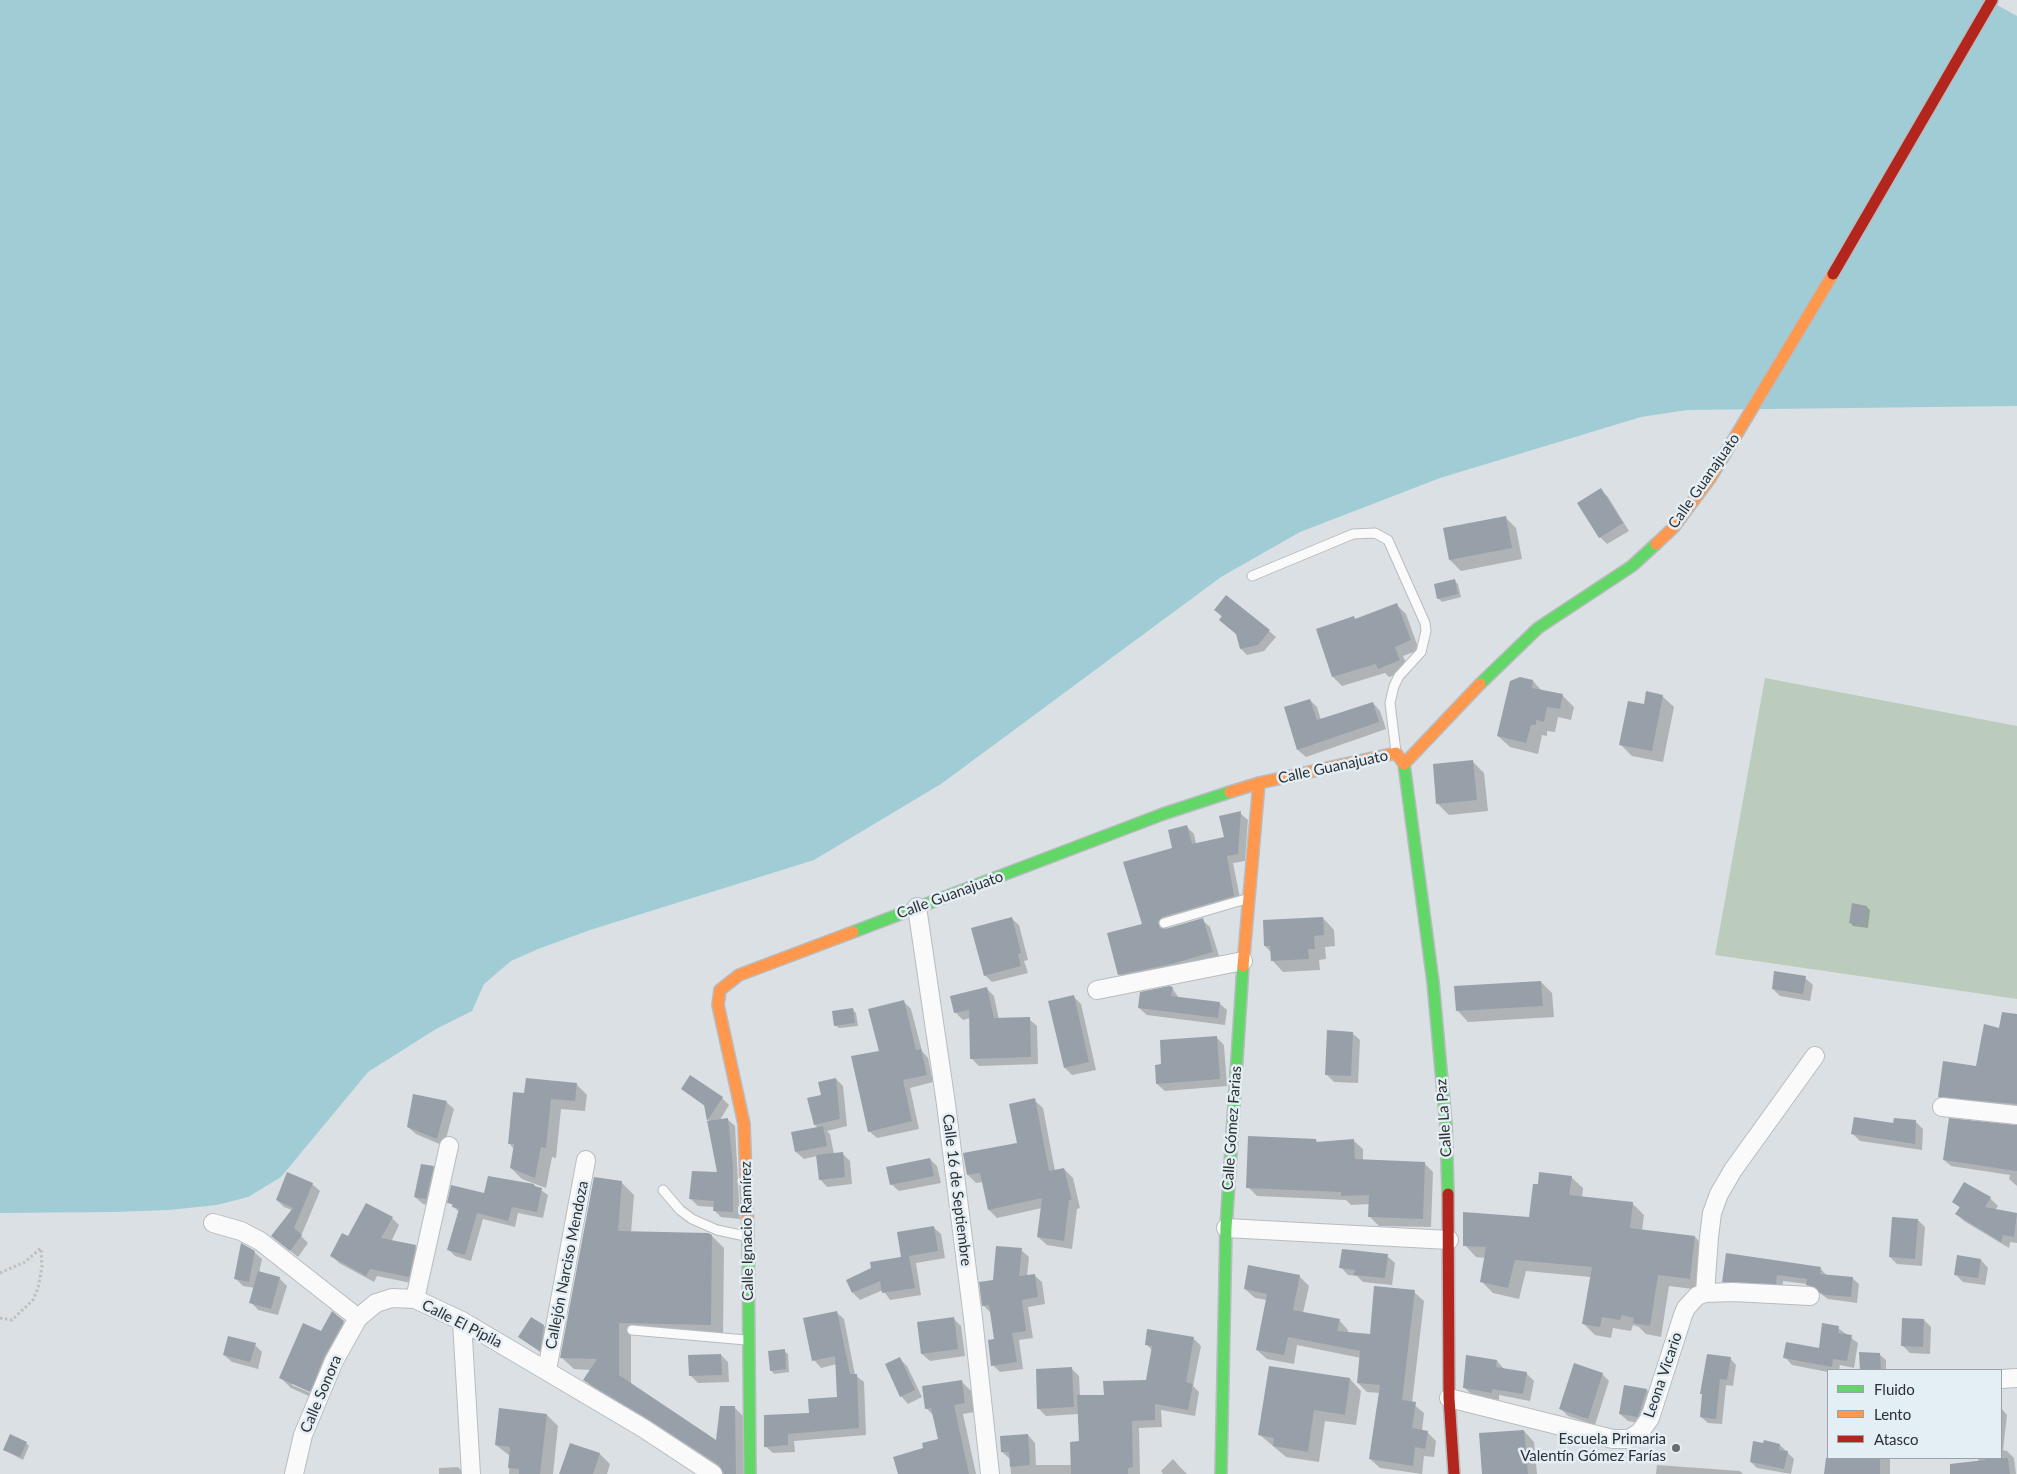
<!DOCTYPE html>
<meta charset="utf-8">
<style>
body{margin:0}
#map{position:relative;width:2017px;height:1474px;overflow:hidden;background:#dbe0e4;font-family:Lato,sans-serif}
canvas{display:block}
.legend{position:absolute;left:1827px;top:1369px;width:175px;height:90px;box-sizing:border-box;background:#e4eef5;border:1px solid #9aa2a7;margin:0;padding:6px 9px;list-style:none;font-size:15px;color:#2c3033}
.legend li{display:flex;align-items:center;gap:10px;height:25px}
.legend b{width:25px;border:1px solid #9aa2a7}
</style>
<div id="map">
<canvas width="2017" height="1474"></canvas>
<ul class="legend">
<li><b style="height:6px;background:#63d668"></b>Fluido</li>
<li><b style="height:6px;background:#ff974d"></b>Lento</li>
<li><b style="height:6px;background:#b3261e"></b>Atasco</li>
</ul>
</div>
<script>
const c = document.querySelector('canvas').getContext('2d');
c.lineJoin = 'round';
function paint(path, color) {
  c.fillStyle = color;
  c.fill(path, 'evenodd');
}
function poly(rows) {
  const path = new Path2D();
  for (const r of rows) {
    path.moveTo(r[0], r[1]);
    for (let i = 2; i < r.length; i += 2) path.lineTo(r[i], r[i + 1]);
  }
  return path;
}
function trace(path, color, width, dash) {
  c.strokeStyle = color;
  c.lineWidth = width;
  c.lineCap = dash ? 'butt' : 'round';
  c.setLineDash(dash || []);
  c.stroke(path);
}
function write(font, color, halo, rows, align = 'center') {
  c.font = font + ' Lato,sans-serif';
  c.lineWidth = 5;
  c.setLineDash([]);
  c.textBaseline = 'middle';
  c.strokeStyle = halo;
  c.fillStyle = color;
  for (const [text, x, y, turn = 0] of rows) {
    c.save();
    c.translate(x, y);
    c.rotate((+turn || 0) * Math.PI / 180);
    c.textAlign = isNaN(turn) ? turn : align;
    if (halo) c.strokeText(text, 0, 0);
    c.fillText(text, 0, 0);
    c.restore();
  }
}
paint(poly([
 [1765,678,2017,726,2017,999,1715,955]
]), '#bbccbc');
paint(poly([
 [0,0,1988,0,2017,16,2017,406,1687,410,1641,417,1440,478,1300,532,1221,577,941,784,814,860,590,930,538,949,511,961,484,984,472,1011,436,1029,368,1072,281,1177,248,1197,217,1205,169,1210,114,1212,0,1213]
]), '#a0cdd5');
paint(poly([
 [1601,490,1608,497,1629,531,1607,544,1600,537],
 [1505,517,1516,528,1522,559,1461,571,1450,560,1444,529],
 [1455,581,1458,584,1461,597,1442,602,1438,598],
 [1227,596,1276,637,1264,651,1247,655,1241,649,1237,635,1216,610],
 [1397,605,1406,614,1419,650,1403,656,1409,670,1389,677,1385,673,1342,686,1333,677,1356,620],
 [1533,681,1543,692,1563,696,1574,707,1571,720,1558,717,1555,732,1547,731,1547,736,1542,735,1538,754,1510,747,1498,736],
 [1662,696,1674,707,1663,762,1632,756,1620,744,1645,706],
 [1310,700,1317,707,1321,720,1373,703,1380,711,1386,729,1306,757,1298,750,1285,708],
 [1473,762,1484,773,1488,811,1449,815,1438,804],
 [1240,813,1248,820,1245,861,1233,863,1241,903,1170,924,1164,931,1202,920,1210,927,1220,959,1127,982,1119,974,1144,925,1174,848,1187,827,1194,834,1196,844,1225,838],
 [1867,907,1870,910,1868,928,1853,926,1850,922],
 [1011,918,1019,925,1028,960,1024,961,1028,973,992,982,985,975],
 [1323,918,1334,930,1335,946,1325,947,1326,959,1319,960,1320,970,1283,972,1272,960,1271,952,1265,946],
 [1805,978,1813,985,1810,1001,1780,996,1773,989],
 [1541,982,1552,993,1554,1017,1468,1022,1457,1010],
 [986,988,994,996,999,1020,1029,1019,1037,1026,1038,1064,979,1066,971,1058,970,1018,963,1020,955,1012],
 [1172,988,1179,998,1219,1003,1227,1010,1225,1025,1147,1015,1139,1008],
 [1073,996,1081,1004,1096,1070,1072,1075,1065,1068,1049,1002],
 [904,1002,911,1009,922,1051,928,1058,933,1082,910,1088,919,1129,877,1138,869,1131,880,1052],
 [853,1010,856,1013,858,1026,839,1028,835,1025],
 [2017,1016,2017,1112,1949,1106,1939,1097,1977,1068,2000,1029],
 [1352,1033,1360,1040,1358,1083,1334,1082,1326,1074],
 [1216,1037,1224,1045,1227,1086,1165,1091,1157,1084,1156,1066,1163,1065],
 [836,1079,843,1086,847,1126,827,1131,830,1134,834,1154,842,1153,850,1161,852,1184,827,1187,820,1179,817,1156,804,1159,796,1152,818,1128,815,1125,822,1096],
 [576,1084,587,1095,585,1111,561,1109,556,1158,552,1157,546,1188,522,1179,511,1168,514,1149,509,1143,525,1095],
 [682,1089,722,1098,729,1105,720,1120,727,1119,735,1126,740,1219,721,1217,714,1210,714,1207,698,1206,691,1199,719,1174,706,1107],
 [1034,1100,1043,1108,1055,1171,1064,1169,1073,1178,1080,1208,1077,1209,1072,1249,1047,1245,1038,1237,1042,1208,997,1218,989,1210,983,1182,976,1183,968,1175,1018,1144],
 [446,1102,454,1109,444,1146,416,1134,408,1127],
 [1916,1122,1923,1129,1922,1150,1860,1141,1853,1134],
 [2017,1127,2017,1186,2009,1179,2010,1175,1951,1166,1944,1160],
 [1316,1140,1318,1143,1354,1141,1363,1149,1363,1161,1424,1163,1433,1172,1431,1227,1379,1226,1370,1217,1370,1204,1351,1205,1346,1200,1257,1196,1248,1187],
 [930,1159,937,1166,941,1183,899,1191,891,1184],
 [433,1167,440,1175,433,1206,423,1204,415,1197],
 [1571,1177,1583,1188,1582,1198,1633,1204,1644,1215,1642,1231,1695,1237,1706,1249,1701,1290,1669,1286,1661,1337,1646,1334,1639,1327,1633,1325,1631,1331,1613,1328,1611,1338,1595,1335,1583,1323,1591,1277,1526,1271,1519,1299,1493,1293,1482,1282,1486,1258,1476,1257,1465,1245,1530,1218],
 [621,1182,634,1195,631,1233,712,1236,724,1248,723,1337,631,1335,631,1384,717,1442,734,1407,747,1420,747,1474,724,1474,662,1431,597,1392,585,1380,591,1370,574,1369,561,1357],
 [1964,1183,1990,1198,1998,1206,1995,1210,2017,1214,2017,1243,2010,1242,2009,1248,1964,1221,1957,1214,1960,1208,1954,1202],
 [312,1184,320,1191,301,1236,308,1243,298,1257,272,1236,292,1210,284,1207,277,1200],
 [534,1185,548,1195,543,1218,518,1213,515,1227,483,1219,471,1261,455,1256,448,1249,459,1212,449,1202],
 [392,1218,399,1225,391,1242,415,1247,423,1254,416,1284,377,1276,374,1282,339,1263,332,1256,349,1238],
 [1918,1220,1925,1227,1922,1266,1897,1264,1890,1257],
 [933,1227,941,1234,945,1258,916,1263,921,1295,890,1300,883,1290,860,1300,853,1293,902,1258],
 [1021,1250,1029,1257,1027,1276,1034,1275,1042,1282,1045,1304,1028,1307,1033,1338,1019,1340,1023,1369,1000,1372,993,1365,995,1340,991,1313,983,1305],
 [254,1252,262,1259,259,1273,279,1278,287,1286,278,1315,258,1310,251,1302,255,1288,243,1286,236,1279],
 [1387,1256,1395,1263,1392,1285,1363,1282,1357,1276,1348,1275,1341,1267],
 [1981,1260,1988,1268,1985,1285,1963,1282,1955,1274],
 [1820,1268,1827,1276,1852,1278,1859,1284,1857,1303,1828,1299,1807,1284,1783,1281,1782,1290,1729,1288,1723,1281],
 [1299,1276,1309,1286,1303,1313,1339,1320,1348,1330,1348,1333,1371,1335,1414,1292,1424,1301,1412,1403,1424,1413,1422,1431,1427,1432,1436,1441,1434,1457,1424,1456,1422,1474,1380,1468,1370,1459,1380,1393,1367,1392,1358,1383,1361,1358,1297,1345,1294,1364,1267,1359,1257,1350,1267,1300,1255,1298,1245,1289],
 [836,1312,844,1319,855,1375,864,1382,866,1435,794,1441,795,1452,773,1453,765,1446,810,1414,838,1398,837,1364,821,1368,814,1360],
 [953,1318,961,1326,965,1356,930,1361,922,1354],
 [1924,1320,1931,1327,1930,1354,1910,1353,1902,1345],
 [343,1322,354,1332,320,1401,291,1388,281,1378,322,1333],
 [292,1382,316,1393,315,1395,292,1385],
 [544,1326,551,1334,547,1357,519,1337],
 [1838,1328,1858,1343,1854,1368,1840,1365,1839,1370,1828,1372,1792,1365,1785,1357,1820,1350],
 [1193,1338,1201,1346,1193,1386,1199,1392,1195,1416,1161,1410,1162,1427,1139,1428,1140,1474,1011,1474,1010,1459,1002,1452,1028,1435,1035,1443,1036,1465,1072,1465,1080,1443,1079,1414,1046,1416,1038,1408,1072,1369,1079,1376,1080,1396,1105,1396,1147,1381,1152,1350,1146,1344],
 [255,1345,262,1352,258,1369,232,1362,224,1355],
 [784,1351,788,1354,789,1372,774,1374,771,1370],
 [1860,1353,1879,1354,1886,1360,1886,1370,1861,1370],
 [721,1355,728,1362,729,1382,698,1383,690,1375],
 [1730,1358,1736,1365,1733,1386,1726,1385,1722,1424,1708,1423,1701,1417],
 [900,1359,907,1366,922,1397,908,1404,901,1396],
 [1497,1361,1504,1369,1526,1373,1534,1381,1530,1401,1499,1395,1499,1400,1472,1395,1465,1388],
 [1602,1374,1609,1381,1595,1425,1568,1416,1561,1409],
 [1350,1379,1361,1391,1356,1425,1325,1421,1319,1462,1286,1457,1260,1435],
 [961,1381,971,1391,974,1412,963,1414,976,1474,899,1474,925,1449,939,1440,934,1416,926,1408],
 [1625,1386,1647,1390,1654,1397,1645,1424,1628,1421,1620,1414],
 [2001,1408,2007,1415,2003,1450,2007,1451,2014,1458,2016,1474,1974,1474,1979,1458,2001,1458],
 [547,1415,558,1426,553,1474,509,1474,510,1456,496,1445],
 [1524,1431,1534,1442,1537,1474,1483,1474],
 [26,1443,29,1446,23,1460,4,1450],
 [571,1444,600,1454,610,1464,607,1474,561,1474],
 [1780,1445,1794,1459,1791,1474,1757,1468,1751,1462],
 [1828,1446,1828,1458,1890,1458,1890,1474,1825,1474],
 [1173,1459,1180,1467,1187,1474,1163,1474,1161,1471],
 [1657,1465,1740,1471,1743,1474,1656,1474],
 [458,1467,465,1474,439,1474,439,1468]
]), '#0003');
paint(poly([
 [1601,488,1623,523,1599,538,1577,503],
 [1506,516,1512,548,1449,560,1443,528],
 [1455,579,1458,594,1437,599,1434,584],
 [1226,595,1270,630,1258,645,1240,649,1236,634,1219,620,1222,616,1214,610],
 [1397,603,1411,640,1395,647,1400,660,1378,669,1376,664,1332,677,1316,629,1354,616,1355,619],
 [1520,677,1533,680,1532,688,1563,694,1560,709,1547,707,1544,722,1536,720,1536,725,1531,725,1526,743,1497,736,1510,681],
 [1646,691,1663,695,1652,751,1619,745,1628,701,1644,704],
 [1310,699,1317,720,1373,702,1379,722,1297,750,1284,707],
 [1473,760,1477,800,1436,804,1433,764],
 [1241,811,1238,854,1227,856,1234,896,1162,917,1158,922,1160,928,1165,929,1203,918,1213,952,1171,964,1118,975,1107,933,1142,924,1123,862,1172,848,1168,830,1187,825,1192,844,1224,837,1219,816],
 [1852,903,1867,906,1865,925,1849,923],
 [1012,917,1021,953,1018,954,1021,966,984,976,971,928],
 [1323,917,1324,935,1314,936,1315,949,1308,949,1309,959,1271,961,1270,946,1264,946,1263,920],
 [1774,971,1806,976,1803,994,1772,989],
 [1541,981,1543,1006,1456,1011,1454,986],
 [1169,986,1173,987,1171,996,1220,1002,1218,1018,1138,1008,1140,992],
 [987,987,994,1018,1030,1017,1031,1057,970,1059,969,1010,954,1013,950,996],
 [1074,995,1089,1062,1064,1068,1048,1001],
 [904,1000,916,1050,921,1049,927,1075,903,1080,912,1121,868,1132,851,1056,879,1051,868,1009],
 [853,1008,855,1023,834,1026,832,1011],
 [2002,1012,2017,1014,2017,1104,1938,1097,1943,1061,1976,1066,1984,1024,1999,1028],
 [1327,1030,1353,1032,1351,1076,1325,1075],
 [1217,1036,1220,1079,1156,1084,1155,1065,1161,1064,1160,1040],
 [690,1075,723,1097,707,1121,728,1118,733,1165,733,1212,713,1211,714,1201,689,1199,692,1171,717,1172,704,1105,681,1089],
 [526,1078,577,1083,575,1101,551,1099,546,1148,541,1147,535,1178,510,1168,514,1144,508,1144,513,1092,524,1093],
 [836,1078,840,1119,814,1125,807,1098,821,1095,818,1082],
 [413,1094,447,1101,437,1139,407,1127],
 [1035,1098,1049,1171,1064,1168,1072,1200,1069,1200,1064,1241,1037,1237,1042,1198,988,1210,980,1173,967,1175,963,1153,1017,1143,1009,1104],
 [1854,1117,1893,1123,1894,1118,1916,1120,1915,1144,1851,1134],
 [1949,1118,2017,1125,2017,1171,1943,1160],
 [823,1126,827,1146,795,1152,791,1132],
 [1248,1136,1316,1139,1316,1142,1354,1139,1355,1159,1425,1162,1423,1219,1368,1217,1369,1195,1341,1196,1341,1192,1246,1188],
 [843,1152,845,1177,819,1180,816,1155],
 [930,1158,934,1176,890,1185,886,1167],
 [421,1164,434,1166,426,1199,414,1197],
 [287,1172,313,1183,294,1228,302,1235,290,1251,271,1236,293,1208,276,1200],
 [1539,1172,1572,1176,1569,1195,1633,1202,1630,1228,1695,1236,1690,1279,1658,1275,1650,1326,1633,1323,1634,1318,1622,1315,1620,1320,1602,1317,1600,1327,1582,1324,1592,1267,1515,1260,1508,1288,1480,1282,1486,1247,1463,1246,1463,1212,1529,1217,1533,1184,1538,1184],
 [488,1176,534,1184,534,1186,542,1188,537,1212,512,1207,508,1221,477,1213,465,1255,447,1250,459,1209,452,1207,453,1204,447,1203,451,1185,484,1193],
 [594,1177,622,1181,618,1231,708,1233,712,1235,711,1325,619,1323,619,1375,716,1440,720,1406,735,1406,736,1474,724,1474,719,1465,648,1419,583,1380,597,1359,560,1358],
 [1964,1182,1991,1197,1985,1207,2017,1213,2014,1237,2003,1235,2001,1242,1955,1214,1960,1207,1952,1202],
 [366,1203,393,1217,381,1238,416,1245,409,1277,370,1269,366,1276,330,1256,342,1233,348,1236],
 [1892,1217,1918,1219,1915,1259,1889,1257],
 [934,1226,938,1251,909,1256,915,1288,882,1293,880,1281,852,1293,846,1280,871,1268,870,1262,901,1257,897,1232],
 [241,1243,255,1251,249,1282,234,1279],
 [996,1246,1022,1248,1019,1276,1035,1274,1038,1297,1022,1300,1026,1331,1012,1333,1017,1362,991,1366,988,1340,994,1339,989,1305,982,1306,979,1282,993,1280],
 [1342,1249,1388,1254,1385,1278,1354,1275,1355,1270,1339,1268],
 [1726,1253,1821,1267,1820,1274,1853,1277,1851,1297,1826,1295,1820,1293,1815,1287,1806,1285,1807,1279,1777,1275,1776,1284,1722,1282],
 [1957,1255,1981,1259,1978,1278,1954,1275],
 [1248,1265,1300,1275,1293,1310,1340,1319,1337,1331,1370,1334,1374,1286,1415,1290,1402,1400,1416,1402,1412,1428,1428,1431,1425,1449,1415,1447,1413,1466,1369,1459,1380,1385,1357,1383,1360,1351,1288,1337,1284,1355,1256,1350,1267,1294,1244,1289],
 [258,1271,280,1277,271,1309,249,1303],
 [332,1311,344,1321,324,1357,310,1392,279,1378,303,1323,321,1331],
 [837,1311,850,1374,857,1374,859,1428,788,1434,788,1445,764,1447,764,1415,809,1413,808,1399,837,1397,835,1356,812,1361,803,1318],
 [531,1317,544,1325,540,1351,518,1337],
 [954,1317,958,1349,921,1354,917,1322],
 [1902,1318,1924,1319,1923,1347,1901,1346],
 [1822,1323,1839,1326,1838,1333,1852,1335,1847,1361,1833,1359,1832,1367,1783,1358,1786,1342,1819,1348],
 [1147,1329,1194,1337,1186,1382,1193,1384,1188,1410,1155,1404,1155,1420,1132,1421,1133,1467,1128,1468,1128,1474,1071,1474,1070,1442,1079,1441,1077,1395,1104,1395,1103,1381,1146,1380,1152,1346,1145,1345],
 [228,1336,256,1343,250,1362,223,1355],
 [785,1349,786,1369,770,1371,768,1351],
 [1859,1352,1880,1353,1881,1370,1860,1370],
 [721,1354,722,1375,689,1376,688,1355],
 [1707,1354,1731,1357,1727,1380,1720,1379,1716,1419,1700,1417,1702,1394,1700,1394],
 [1466,1355,1497,1360,1496,1367,1527,1372,1523,1394,1492,1389,1492,1393,1463,1388],
 [900,1357,915,1390,900,1397,885,1364],
 [1574,1363,1603,1373,1588,1419,1559,1409],
 [1269,1366,1350,1378,1345,1415,1314,1410,1308,1452,1273,1446,1274,1438,1258,1435],
 [1072,1367,1074,1407,1037,1409,1036,1369],
 [962,1380,965,1403,954,1405,969,1474,898,1474,893,1457,923,1448,922,1443,938,1439,931,1408,925,1409,922,1386],
 [1624,1385,1647,1389,1638,1417,1619,1414],
 [499,1408,547,1414,540,1474,519,1474,519,1469,508,1468,510,1447,495,1445],
 [1524,1430,1528,1474,1482,1474,1479,1433],
 [10,1434,27,1442,20,1457,3,1450],
 [1028,1434,1030,1465,1010,1467,1009,1452,1001,1452,1000,1436],
 [1764,1440,1780,1444,1779,1450,1788,1451,1784,1469,1750,1462,1753,1441,1763,1443],
 [570,1443,600,1453,593,1474,559,1474],
 [1826,1458,1880,1458,1880,1474,1824,1474],
 [1985,1458,2008,1458,2010,1474,1950,1474,1950,1464,1985,1460]
]), '#97a0a8');
const lane = poly([
 [1252,576,1353,534,1375,533,1388,540,1425,623,1426,631,1421,652,1399,676,1394,686,1390,703,1396,752],
 [1164,923,1246,899],
 [663,1190,680,1210,692,1219,717,1230,745,1236],
 [632,1330,746,1340]
]);
const street = poly([
 [917,907,946,1104,973,1318,990,1474],
 [1097,990,1243,961],
 [1942,1107,2017,1115],
 [213,1223,241,1231,260,1241,358,1318],
 [1226,1228,1449,1240],
 [1705,1293,1709,1237,1712,1213,1719,1194,1733,1170,1815,1056],
 [415,1299,449,1146],
 [462,1321,471,1474],
 [547,1370,586,1160],
 [2001,1379,2017,1378],
 [1449,1398,1613,1439,1629,1439,1640,1432,1650,1418,1683,1315,1686,1308,1697,1296,1705,1293,1733,1292,1810,1296],
 [294,1474,303,1435,334,1361,358,1318,376,1303,392,1298,415,1299,462,1321,643,1428,713,1474]
]);
const fast = poly([
 [1480,684,1538,628,1632,566,1656,544],
 [1404,764,1433,982,1446,1125,1448,1194],
 [853,932,1163,814,1230,792],
 [748,1234,750,1474],
 [1221,1474,1226,1228,1243,966]
]);
const slow = poly([
 [1656,544,1673,528,1711,477,1833,274],
 [1230,792,1259,783,1396,753,1404,764,1480,684],
 [1243,966,1259,783],
 [748,1234,744,1124,718,1005,720,990,739,975,853,932]
]);
const jam = poly([
 [1833,274,1992,0],
 [1448,1194,1449,1398,1454,1474]
]);
trace(lane, '#b8bcbf', 11);
trace(street, '#b8bcbf', 20);
trace(fast, '#b8bcbf', 14);
trace(slow, '#b8bcbf', 14);
trace(jam, '#b8bcbf', 14);
trace(poly([
 [0,1273,25,1262,41,1248],
 [0,1318,12,1320,33,1300,38,1288,42,1267,41,1248]
]), '#bdc0c1', 3, [2.5, 2.5]);
trace(lane, '#fafafb', 9);
trace(street, '#fafafb', 18);
trace(fast, '#63d668', 11);
trace(slow, '#ff974d', 11);
trace(jam, '#b3261e', 11);
for (const [x, y, r, color] of [
 [1676,1448,5,"#696e71"]
]) {
  const dot = new Path2D();
  dot.arc(x, y, r, 0, 2 * Math.PI);
  c.fillStyle = color;
  c.fill(dot);
  trace(dot, '#e4eef5', 2);
}
write('15px', '#2c3033', '#e4eef5', [
 ["Calle Guanajuato",1704,481,-55],
 ["Calle Guanajuato",1333,767,-12],
 ["Calle Guanajuato",950,895,-20],
 ["Calle La Paz",1444,1118,-94],
 ["Calle Gómez Farias",1232,1128,-86],
 ["Calle 16 de Septiembre",957,1190,83],
 ["Calle Ignacio Ramírez",747,1231,-91],
 ["Callejón Narciso Mendoza",567,1265,-79],
 ["Calle El Pípila",462,1324,27],
 ["Leona Vicario",1663,1375,-71],
 ["Calle Sonora",321,1394,-67]
]);
write('15px', '#2c3033', '#e4eef5', [
 ["Escuela Primaria",1666,1439],
 ["Valentín Gómez Farías",1666,1456]
], 'right');
</script>
